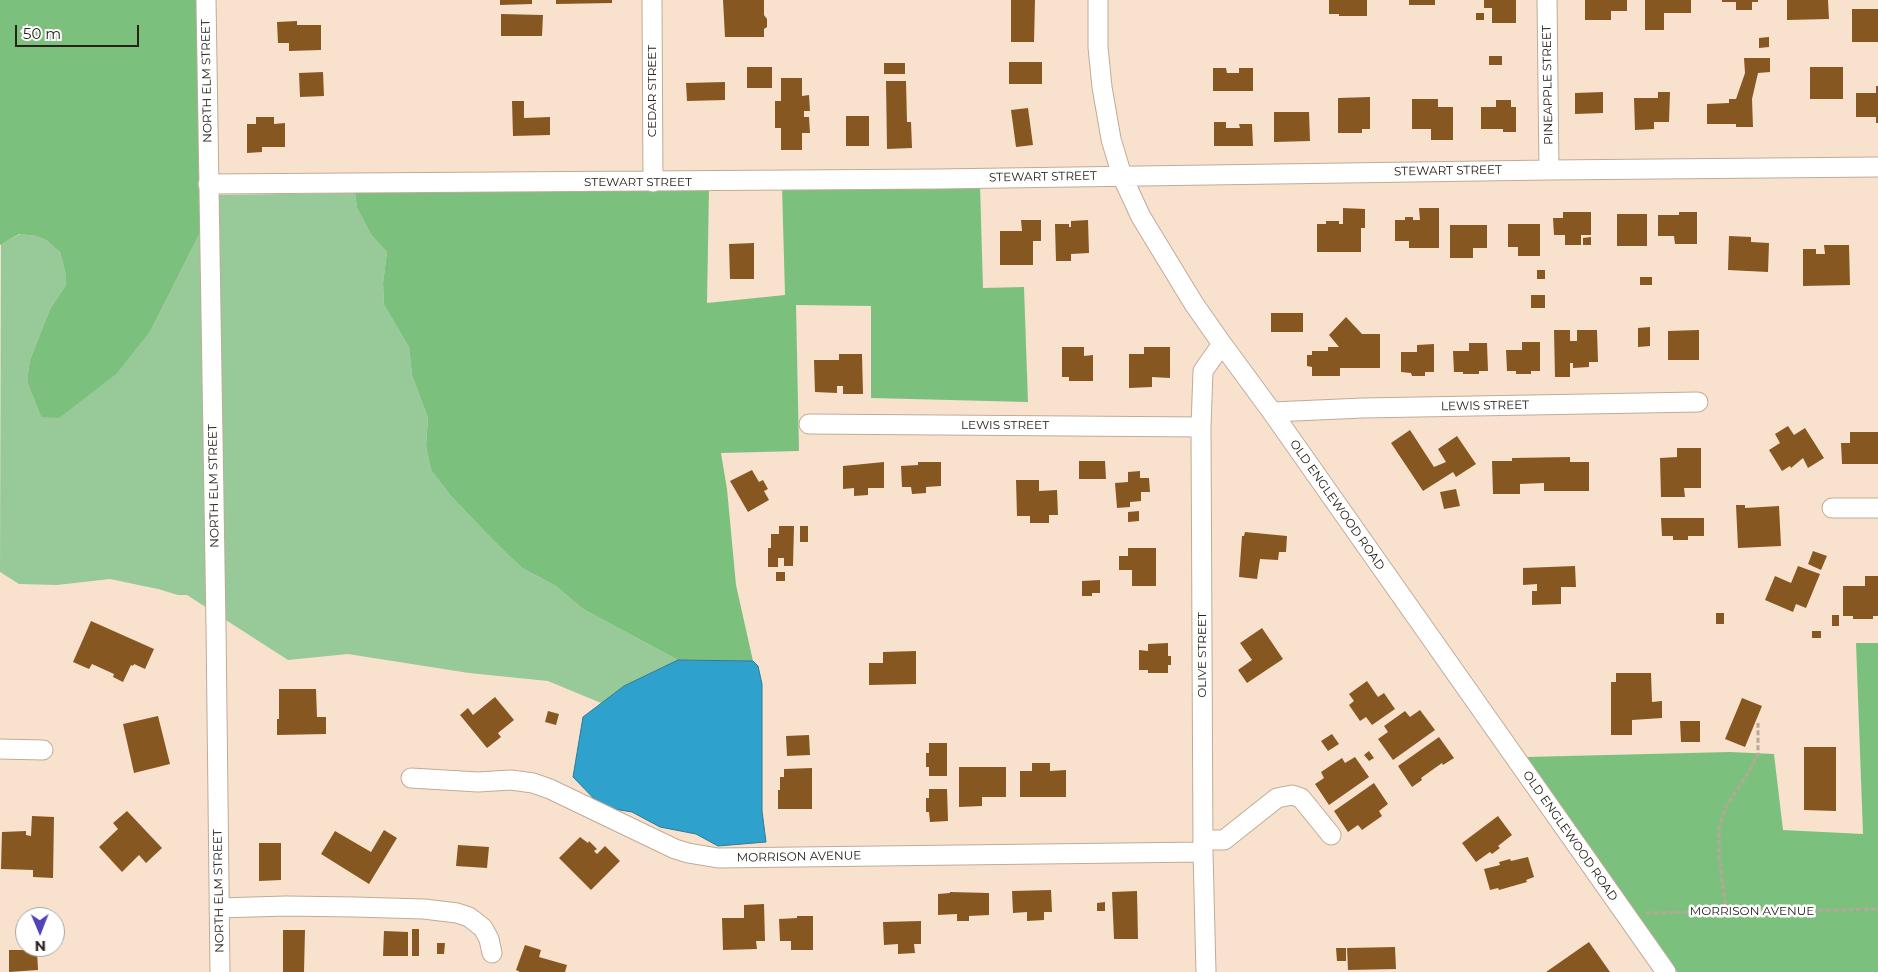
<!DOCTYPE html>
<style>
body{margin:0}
#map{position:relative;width:1878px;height:972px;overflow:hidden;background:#f8e2ce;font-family:Montserrat,sans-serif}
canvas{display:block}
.north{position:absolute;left:15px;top:907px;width:50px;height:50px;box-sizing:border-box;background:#fff;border:1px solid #a9a6a3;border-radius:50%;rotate:179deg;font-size:14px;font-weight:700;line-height:20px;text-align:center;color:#29211a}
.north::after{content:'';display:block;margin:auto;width:18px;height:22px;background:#5042b9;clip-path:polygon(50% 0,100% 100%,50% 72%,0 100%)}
.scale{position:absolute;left:15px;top:25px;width:124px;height:22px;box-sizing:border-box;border:2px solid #29211a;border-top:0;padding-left:6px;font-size:15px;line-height:18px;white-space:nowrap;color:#29211a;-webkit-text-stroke:4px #fff;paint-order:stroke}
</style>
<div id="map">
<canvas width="1878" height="972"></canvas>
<div class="north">N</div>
<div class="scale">50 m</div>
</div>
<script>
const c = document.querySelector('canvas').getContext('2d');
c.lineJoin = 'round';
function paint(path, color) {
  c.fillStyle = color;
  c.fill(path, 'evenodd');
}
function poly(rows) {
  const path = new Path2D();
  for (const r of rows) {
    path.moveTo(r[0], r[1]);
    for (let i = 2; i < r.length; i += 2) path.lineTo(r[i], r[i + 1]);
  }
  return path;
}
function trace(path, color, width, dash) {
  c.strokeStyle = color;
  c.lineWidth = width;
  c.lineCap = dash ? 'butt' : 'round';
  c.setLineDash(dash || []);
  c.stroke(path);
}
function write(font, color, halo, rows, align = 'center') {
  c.font = font + ' Montserrat,sans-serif';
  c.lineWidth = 5;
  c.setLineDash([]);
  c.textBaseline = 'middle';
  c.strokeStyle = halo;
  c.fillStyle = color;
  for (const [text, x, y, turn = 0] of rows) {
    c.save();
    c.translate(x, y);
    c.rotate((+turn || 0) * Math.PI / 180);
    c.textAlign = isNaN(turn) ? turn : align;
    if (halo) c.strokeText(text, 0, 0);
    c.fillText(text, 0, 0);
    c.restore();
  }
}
paint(poly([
 [355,193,357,208,372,236,387,252,383,283,384,305,409,347,412,375,428,418,426,446,431,470,451,496,493,540,522,568,556,586,583,609,678,660,624,686,601,703,548,681,469,673,348,654,288,660,187,595,178,595,158,589,110,579,57,585,19,584,0,572,1,244,20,234,36,236,46,240,60,252,66,275,66,285,50,309,30,360,28,374,28,384,41,417,151,330,219,195]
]), '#98c998');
paint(poly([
 [0,0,199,0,219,195,151,330,116,374,59,418,41,417,28,384,28,374,30,360,50,309,66,285,66,275,60,252,46,240,36,236,19,234,0,245],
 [980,184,983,288,1024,287,1028,402,871,398,871,306,796,305,799,451,721,453,727,489,736,585,753,661,678,660,583,609,556,586,522,568,493,540,451,496,431,470,426,446,428,418,412,375,409,347,384,305,383,283,387,252,372,236,357,208,355,193,709,188,707,303,785,295,782,186],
 [1856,643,1878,643,1878,972,1677,972,1526,757,1730,752,1774,754,1783,830,1863,834]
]), '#7cc07e');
const water = poly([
 [678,660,753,661,758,666,762,684,762,811,766,842,718,846,696,834,660,827,632,812,602,807,573,777,583,717,624,686,678,660]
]);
paint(water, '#2fa1cd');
trace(water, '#2d7b97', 1);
paint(poly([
 [500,0,532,0,532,4,500,5],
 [556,0,612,0,612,3,556,4],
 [723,0,764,0,764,15,767,19,767,27,764,29,764,37,725,37],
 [1011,0,1035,0,1034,42,1011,42],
 [1329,0,1367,0,1367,16,1339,16,1339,14,1329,14],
 [1409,0,1435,0,1435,5,1409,5],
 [1484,0,1516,0,1516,23,1492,23,1492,8,1484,8],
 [1585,0,1627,0,1627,11,1611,11,1611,20,1585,20],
 [1645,0,1691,0,1691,13,1664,13,1664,30,1645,30],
 [1722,0,1758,0,1758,2,1752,2,1752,10,1736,10,1736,2,1722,2],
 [1787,0,1828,0,1829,19,1787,20],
 [1852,9,1878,9,1878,42,1852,42],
 [1476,13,1484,13,1484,20,1476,20],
 [501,14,543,15,542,36,501,36],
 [297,21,297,25,321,25,321,50,289,51,289,43,278,43,277,22],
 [1769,37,1769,47,1759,48,1759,38],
 [1489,56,1502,56,1502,65,1489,65],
 [1744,58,1770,58,1770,72,1758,73,1752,99,1753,127,1736,127,1736,124,1707,124,1707,104,1729,103,1729,99,1736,99,1745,73],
 [1009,62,1042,62,1042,84,1009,84],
 [884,63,905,63,905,74,884,74],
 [747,67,772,67,772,88,747,88],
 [1810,67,1843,67,1843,99,1810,99],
 [1213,68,1226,68,1227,73,1239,73,1239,68,1253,68,1253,91,1213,91],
 [323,72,324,96,300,97,299,73],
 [781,78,802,78,802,96,809,95,810,111,804,111,804,117,809,117,810,133,802,133,802,150,781,150,781,128,775,128,775,101,781,101],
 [886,81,906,81,907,122,911,122,912,148,887,149],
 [725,82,725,100,687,101,686,83],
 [1876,86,1878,86,1878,123,1876,123,1876,117,1856,117,1856,93,1876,93],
 [1603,92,1603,113,1575,114,1575,93],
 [1658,92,1670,92,1669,122,1654,122,1654,129,1635,130,1634,98,1658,98],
 [1370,97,1370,129,1362,129,1362,133,1338,133,1338,98],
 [1412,99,1438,99,1438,107,1453,107,1453,140,1431,140,1431,129,1412,129],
 [1496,100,1511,100,1511,107,1516,107,1516,132,1503,132,1503,129,1481,129,1481,107,1496,107],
 [512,101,524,101,524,118,550,117,550,135,513,136],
 [1028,108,1033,145,1016,147,1011,110],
 [1274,112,1309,112,1310,141,1274,142],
 [846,116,869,116,869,146,846,146],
 [256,117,274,117,274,124,285,123,285,147,262,147,262,152,247,153,247,124,256,124],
 [1214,122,1226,122,1226,128,1240,128,1239,124,1252,124,1253,146,1214,146],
 [1343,208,1365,209,1365,228,1361,228,1361,252,1317,252,1317,224,1326,224,1326,221,1339,221,1339,224,1343,224],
 [1419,208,1439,208,1439,248,1409,248,1409,241,1395,241,1395,220,1405,220,1405,217,1413,217,1413,220,1420,220],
 [1563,212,1591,212,1591,235,1581,235,1581,245,1565,245,1565,235,1554,235,1553,218,1563,218],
 [1679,212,1697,212,1697,244,1675,244,1674,236,1658,236,1658,215,1679,215],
 [1617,214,1647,214,1647,246,1617,246],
 [1021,220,1041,220,1041,241,1033,241,1033,265,1000,265,1000,231,1022,231],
 [1088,220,1089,253,1071,254,1071,261,1056,261,1055,224,1069,224,1069,227,1071,227,1071,221],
 [1508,224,1540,224,1540,256,1518,256,1518,247,1508,247],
 [1450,225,1487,225,1487,248,1473,248,1473,258,1450,258],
 [1729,236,1751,237,1751,242,1769,243,1768,272,1728,270],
 [1591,237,1591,245,1583,245,1583,238],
 [754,243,754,279,730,279,729,244],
 [1824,245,1849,245,1850,285,1803,286,1803,249,1816,249,1816,254,1825,254],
 [1537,270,1545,270,1545,279,1537,279],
 [1640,277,1652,277,1652,285,1640,285],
 [1531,295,1545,295,1545,308,1531,308],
 [1271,313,1303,313,1303,332,1271,332],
 [1346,317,1362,334,1380,334,1380,368,1340,368,1340,376,1312,376,1312,367,1307,366,1307,355,1312,355,1312,351,1328,351,1328,347,1339,347,1329,335],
 [1650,327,1650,346,1638,347,1638,328],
 [1554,330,1570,330,1570,341,1577,341,1577,330,1597,330,1598,362,1589,362,1589,367,1573,368,1573,363,1570,363,1570,377,1555,377],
 [1699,330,1699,360,1668,360,1668,331],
 [1522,342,1540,342,1540,371,1531,371,1531,374,1516,374,1516,371,1507,371,1506,350,1522,350],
 [1469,343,1487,343,1488,371,1479,371,1479,374,1463,374,1463,372,1454,372,1453,351,1469,351],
 [1434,344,1434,372,1425,372,1425,376,1412,376,1411,373,1401,372,1401,352,1417,352,1417,345],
 [1062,347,1084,347,1084,356,1093,355,1093,381,1069,381,1069,377,1062,377],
 [1144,347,1170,347,1170,378,1152,377,1152,387,1129,388,1129,354,1144,354],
 [839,354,862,354,863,394,843,394,843,386,837,386,837,393,815,392,814,360,839,360],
 [1788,426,1794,435,1805,428,1824,458,1808,468,1803,458,1791,468,1790,466,1782,471,1769,450,1780,443,1775,434],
 [1410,430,1434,467,1446,462,1438,449,1457,436,1476,464,1456,477,1453,472,1423,491,1391,443],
 [1850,432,1878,432,1878,464,1842,464,1841,443,1850,443],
 [1677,448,1701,448,1701,488,1684,488,1685,497,1661,497,1660,458,1677,457],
 [1570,457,1570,462,1589,462,1589,491,1544,491,1544,483,1520,484,1520,494,1493,494,1492,461,1512,461,1512,458],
 [1079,461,1105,461,1106,479,1079,479],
 [884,462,884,488,868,488,868,495,854,496,854,488,843,489,843,466],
 [918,462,941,462,941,486,926,487,926,493,912,494,911,487,902,487,901,466,918,465],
 [752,470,759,482,763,480,768,489,764,491,769,500,748,512,730,481],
 [1140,471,1140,478,1149,478,1150,492,1141,492,1141,501,1130,502,1130,507,1117,508,1115,483,1128,482,1128,472],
 [1016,480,1039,480,1039,491,1057,490,1058,515,1049,515,1049,523,1030,523,1030,516,1017,516],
 [1456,489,1460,506,1444,509,1440,492],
 [1736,505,1745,505,1745,508,1779,506,1781,546,1738,548],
 [1139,511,1139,521,1128,522,1128,512],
 [1661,518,1704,518,1704,536,1688,536,1688,540,1673,540,1673,536,1662,536],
 [779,526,794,526,793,566,784,566,784,558,778,558,778,567,768,567,768,548,771,548,771,534,779,534],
 [800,526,808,526,808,542,800,542],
 [1245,532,1287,536,1286,552,1279,552,1278,560,1260,559,1257,579,1239,577,1242,536,1244,536],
 [1128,548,1156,548,1156,586,1132,586,1132,570,1119,570,1119,556,1128,556],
 [1813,551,1827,556,1821,570,1808,564],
 [1575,566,1576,587,1561,587,1561,604,1532,605,1532,591,1537,591,1537,584,1523,585,1523,568],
 [1798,566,1820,574,1806,608,1796,604,1793,612,1765,600,1775,576,1791,583],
 [776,572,785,572,785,581,776,581],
 [1865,576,1878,576,1878,616,1873,616,1873,619,1853,619,1853,616,1843,616,1843,586,1865,586],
 [1100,580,1100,593,1092,593,1092,596,1082,596,1082,581],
 [1716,613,1724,613,1724,624,1716,624],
 [1832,615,1839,615,1839,626,1832,626],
 [91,621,154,649,145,669,134,664,133,666,131,665,123,682,113,677,114,674,92,664,89,669,73,662],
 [1262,628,1283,659,1247,683,1238,670,1252,660,1240,643],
 [1812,631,1821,631,1821,638,1812,638],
 [1168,643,1168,656,1171,656,1171,665,1168,665,1168,673,1148,673,1148,670,1139,670,1139,650,1148,651,1148,644],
 [916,651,916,684,869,685,869,663,883,663,883,652],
 [1616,673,1651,673,1652,702,1662,701,1662,718,1632,720,1632,735,1611,735,1611,682,1616,682],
 [1367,681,1378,697,1384,693,1395,709,1372,725,1366,717,1360,721,1349,705,1354,701,1349,694],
 [279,689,316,689,317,717,326,717,326,734,277,735,277,719,279,719],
 [495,697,514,720,498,733,501,737,487,748,460,715,468,708,473,715],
 [1742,698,1762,706,1745,747,1725,739],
 [1420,710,1435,730,1393,760,1378,739,1388,732,1384,726,1405,711,1410,717],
 [548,711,559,714,556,725,545,722],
 [158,716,170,764,134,773,123,724],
 [1680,721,1700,721,1700,742,1681,742],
 [1332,734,1339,744,1328,751,1321,741],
 [809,735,810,755,787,756,786,736],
 [1439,737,1454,758,1443,765,1442,763,1421,778,1422,780,1412,787,1398,766],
 [929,743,947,743,947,776,929,776,929,767,926,767,926,753,929,753],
 [1804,747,1836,747,1836,811,1804,810],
 [1369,751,1374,758,1369,761,1364,755],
 [1355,757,1369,777,1329,805,1315,784,1324,778,1321,772,1342,758,1345,763],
 [1032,763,1050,763,1050,771,1066,770,1066,797,1020,797,1020,771,1032,771],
 [959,767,1006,767,1006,797,982,797,982,806,959,807],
 [812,768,812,809,778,809,778,790,780,790,780,777,784,777,784,769],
 [1374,783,1388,804,1379,811,1382,816,1362,830,1358,825,1348,832,1334,811],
 [929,789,947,789,948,821,930,822,929,812,926,812,926,798,929,798],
 [127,811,162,848,146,863,139,855,122,872,99,847,118,829,113,823],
 [32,816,54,817,53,878,33,877,33,870,1,869,2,832,26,831,26,835,31,836],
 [1498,816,1512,835,1498,846,1500,848,1492,854,1490,852,1476,862,1462,843],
 [384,830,397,838,369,884,321,854,335,831,371,852],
 [580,837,588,843,589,841,597,849,594,851,597,854,605,846,620,861,591,890,559,858],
 [259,843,281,843,281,880,259,881],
 [458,845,489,847,487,868,456,866],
 [1528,857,1534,877,1526,880,1527,882,1499,890,1498,888,1490,890,1484,869,1500,865,1499,862,1510,859,1511,861],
 [1051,890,1052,912,1044,912,1044,920,1027,921,1027,912,1013,913,1012,891],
 [1137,891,1138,939,1114,939,1112,892],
 [950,892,989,893,989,915,969,916,969,921,957,921,957,914,938,915,938,894,950,893],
 [1105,902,1105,911,1097,911,1097,903],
 [764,904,765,941,756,941,757,949,723,950,722,918,744,918,744,905],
 [797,916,813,916,813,950,791,950,791,941,780,941,779,919,797,918],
 [921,921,921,944,914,944,915,953,898,954,898,944,884,945,883,922],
 [412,929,419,929,419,956,412,956],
 [283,930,305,930,304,972,283,972],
 [384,931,408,932,408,956,383,956],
 [1589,942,1610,972,1546,972],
 [437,943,445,943,444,954,437,954],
 [525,945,541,950,539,957,567,965,565,972,520,972,516,970],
 [1395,947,1396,969,1348,970,1347,948],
 [1336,948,1346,948,1346,961,1337,961],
 [9,950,37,950,38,970,9,972]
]), '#875721');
const minor = poly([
 [206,0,216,626,220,972],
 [652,0,653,182],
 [1098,0,1098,47,1102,87,1111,139,1122,176,1141,217,1194,304,1222,344,1272,412,1666,972],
 [1547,0,1549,170],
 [208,184,937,179,1549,170,1878,167],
 [1272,412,1363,408,1698,402],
 [809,424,1201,427],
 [1832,508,1878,508],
 [0,749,43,750],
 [411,778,478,782,511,780,533,783,550,789,675,849,688,853,718,858,1203,852],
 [1203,840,1224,840,1277,798,1292,795,1301,798,1331,835],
 [219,908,286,906,354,907,424,909,457,913,469,917,483,928,489,939,492,953],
 [1206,972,1203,852,1201,427,1203,371,1222,344]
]);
trace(minor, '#c0ab98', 21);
trace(poly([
 [1726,912,1719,856,1719,829,1725,808,1750,770,1758,754,1758,723],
 [1646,913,1878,909]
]), '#b8a696', 3, [5, 2.5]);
trace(minor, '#fff', 19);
write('12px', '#29211a', '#fff', [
 ["NORTH ELM STREET",207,81,-91],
 ["PINEAPPLE STREET",1548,85,-91],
 ["CEDAR STREET",652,91,-90],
 ["STEWART STREET",1448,171,-1],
 ["STEWART STREET",1043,177,-1],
 ["STEWART STREET",638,182],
 ["LEWIS STREET",1485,406,-1],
 ["LEWIS STREET",1005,425],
 ["NORTH ELM STREET",214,486,-91],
 ["OLD ENGLEWOOD ROAD",1337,505,55],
 ["OLIVE STREET",1202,655,-90],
 ["OLD ENGLEWOOD ROAD",1570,836,55],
 ["MORRISON AVENUE",799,857,-1],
 ["NORTH ELM STREET",219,891,-91],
 ["MORRISON AVENUE",1752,911]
]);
</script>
